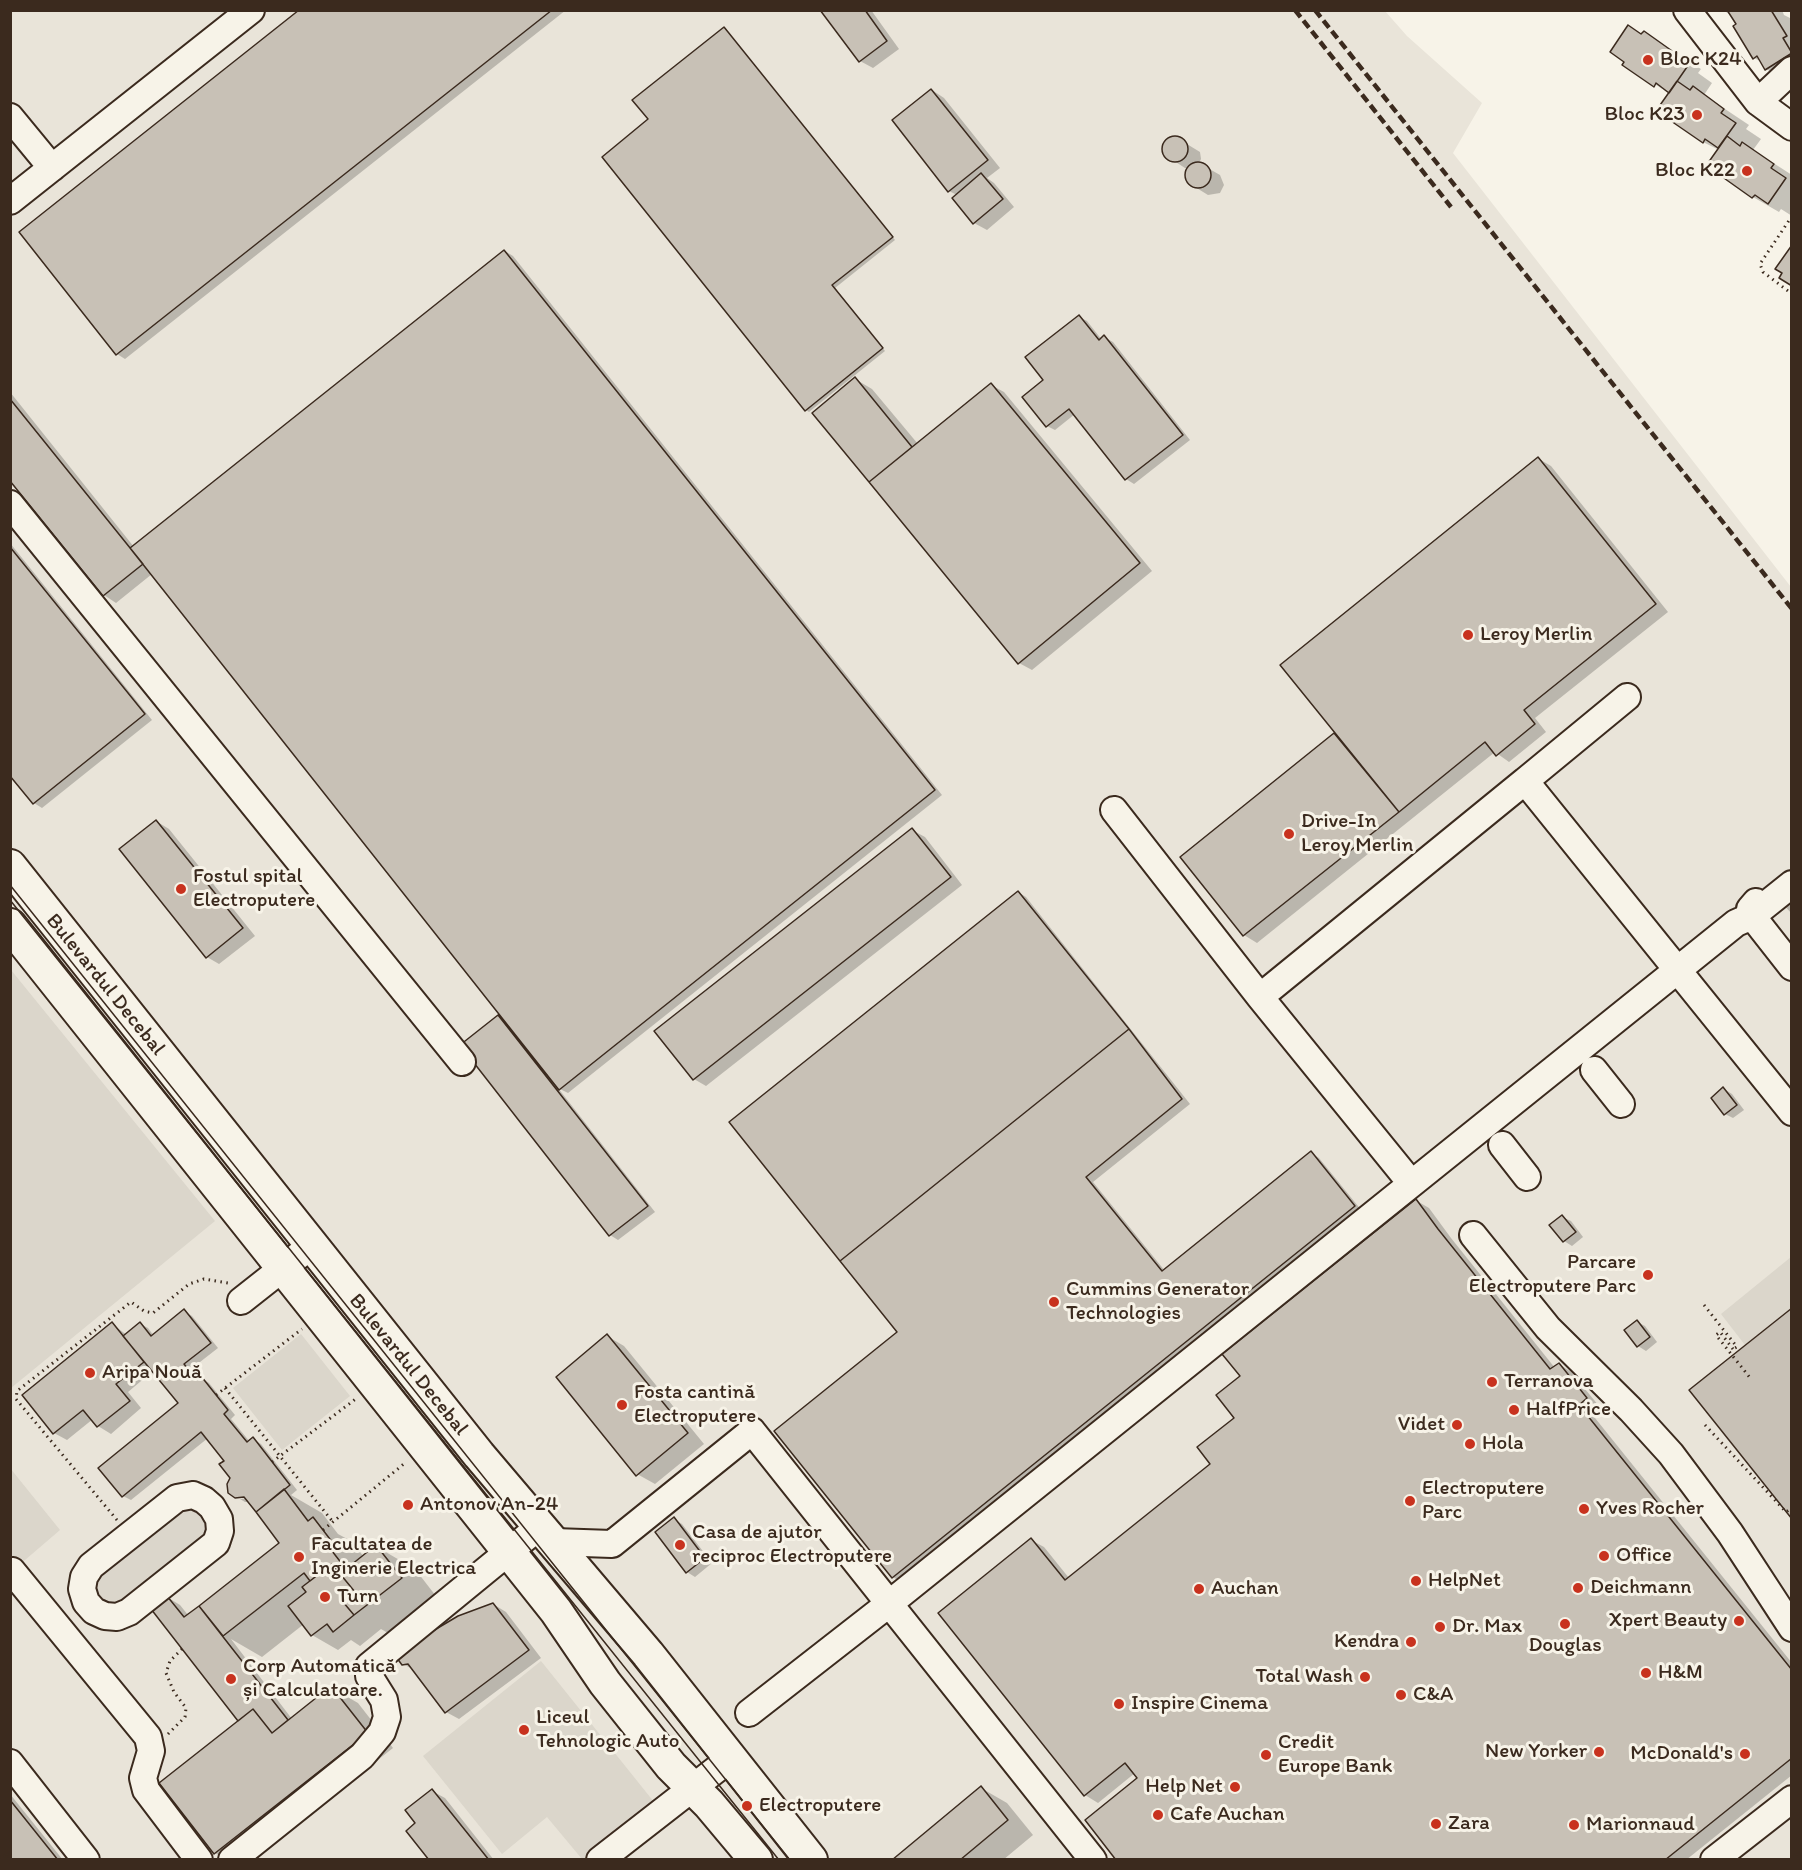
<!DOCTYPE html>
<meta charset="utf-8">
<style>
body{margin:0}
#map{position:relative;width:1802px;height:1870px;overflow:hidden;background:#f7f3e8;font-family:Itim,sans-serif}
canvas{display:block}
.frame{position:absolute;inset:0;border:12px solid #3b2a1e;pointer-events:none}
</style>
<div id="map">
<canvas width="1802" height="1870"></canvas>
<div class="frame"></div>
</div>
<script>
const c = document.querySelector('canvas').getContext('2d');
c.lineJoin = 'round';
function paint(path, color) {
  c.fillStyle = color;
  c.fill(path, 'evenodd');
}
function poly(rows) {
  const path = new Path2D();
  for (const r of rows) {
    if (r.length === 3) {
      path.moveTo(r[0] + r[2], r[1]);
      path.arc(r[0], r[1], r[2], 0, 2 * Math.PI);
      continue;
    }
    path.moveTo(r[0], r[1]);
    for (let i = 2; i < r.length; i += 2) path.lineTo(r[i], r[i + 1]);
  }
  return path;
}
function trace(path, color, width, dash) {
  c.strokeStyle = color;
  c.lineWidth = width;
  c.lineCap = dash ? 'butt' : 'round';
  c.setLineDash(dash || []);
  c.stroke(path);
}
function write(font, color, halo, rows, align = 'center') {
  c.font = font + ' Itim,sans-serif';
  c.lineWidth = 6;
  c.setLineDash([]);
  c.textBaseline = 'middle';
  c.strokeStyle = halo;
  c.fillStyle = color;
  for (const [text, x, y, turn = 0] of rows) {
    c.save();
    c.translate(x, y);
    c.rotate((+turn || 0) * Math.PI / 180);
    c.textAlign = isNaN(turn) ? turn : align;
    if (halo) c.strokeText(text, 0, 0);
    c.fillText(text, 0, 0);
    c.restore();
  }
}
paint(poly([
 [11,11,1385,11,1407,36,1482,103,1453,153,1791,587,1791,1859,11,1860]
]), '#e9e4d9');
paint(poly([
 [11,970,215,1221,11,1388,10,1388],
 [1791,1257,1791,1308,1745,1345,1721,1314],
 [301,1334,350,1396,282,1450,233,1388],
 [10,1468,60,1530,11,1572,10,1572],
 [193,1495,220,1531,105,1616,84,1577],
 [541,1661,658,1807,594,1859,582,1859,547,1817,502,1854,423,1756]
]), '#dbd6cb');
paint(poly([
 [301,10,566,10,125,359,117,354],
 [822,10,871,10,899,49,873,68,860,61],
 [1723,10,1782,10,1784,15,1792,19,1792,83,1766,69,1762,62,1754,58,1732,16],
 [725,28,895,240,835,288,885,351,809,412,806,410,650,120],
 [1644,33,1701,69,1698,73,1712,83,1704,95,1749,125,1746,129,1761,139,1753,150,1792,175,1792,216,1781,209,1779,212,1753,197,1723,176,1719,150,1703,142,1675,118,1670,94,1624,64],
 [932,90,944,98,1000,168,987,178,994,183,1014,207,987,230,974,223,957,195,949,191],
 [1177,138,1200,152,1201,159,1199,163,1220,175,1224,185,1220,193,1208,195,1195,187,1188,182,1186,174,1190,169,1185,168,1165,155,1164,148,1167,141],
 [505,251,513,256,942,795,568,1093,558,1088,655,1212,618,1240,610,1235,462,1045,500,1015,152,574,116,603,104,595,10,479,10,392,134,547],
 [1079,317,1087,321,1102,340,1104,337,1113,342,1190,440,1134,484,1126,479,1075,414,1055,430,1047,426,1046,381],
 [855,379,872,389,918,444,991,385,1004,392,1152,571,1032,670,1019,663,814,413],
 [1539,459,1551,466,1668,612,1535,718,1546,732,1509,762,1495,752,1257,943,1244,935,1182,858,1336,733],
 [10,543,152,720,42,808,34,803,10,773],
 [156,821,169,829,255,936,219,964,207,957],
 [912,830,925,837,962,885,706,1086,694,1079],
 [1018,892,1026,897,1190,1104,1093,1182,1165,1271,1311,1153,1319,1158,1362,1211,901,1582,893,1577,899,1332],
 [1792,895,1792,914,1782,903],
 [1724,1089,1732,1094,1744,1110,1733,1118,1725,1114],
 [1417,1201,1429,1208,1451,1238,1555,1368,1559,1364,1571,1372,1599,1406,1591,1413,1792,1663,1792,1775,1686,1860,1118,1860,1140,1779,1135,1773,1098,1803,1085,1795,940,1613,1031,1540,1044,1547,1069,1578,1212,1464,1236,1418,1242,1377],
 [1562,1217,1571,1221,1583,1237,1572,1246,1564,1241],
 [184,1311,192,1316,218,1348,191,1369,199,1380,201,1378,209,1383,235,1415,231,1419,250,1442,253,1439,261,1444,297,1490,291,1495,322,1513,338,1534,351,1541,364,1557,377,1547,415,1569,439,1600,393,1636,381,1629,360,1646,351,1640,338,1650,312,1635,304,1624,262,1657,231,1639,292,1719,332,1688,358,1703,393,1748,251,1860,227,1860,215,1853,240,1721,167,1597,180,1605,188,1615,281,1544,249,1502,245,1502,240,1499,251,1498,232,1478,226,1461,208,1438,131,1500,123,1496,180,1403,153,1371,128,1392,141,1408,111,1434,98,1426,93,1419,67,1440,54,1433,112,1324,127,1335,140,1324,148,1328,154,1336],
 [1637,1322,1645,1326,1657,1342,1646,1351,1638,1346],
 [607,1336,624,1346,704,1444,655,1484,637,1474],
 [674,1519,682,1524,712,1563,695,1577,687,1572],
 [493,1604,506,1612,541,1658,459,1719,446,1712,416,1671,403,1664],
 [981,1788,1007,1803,1033,1835,1003,1860,894,1860],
 [432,1791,445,1798,494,1860,431,1860],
 [10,1794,63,1860,10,1860]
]), '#0003');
const building = poly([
 [299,10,552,10,116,355,19,232,299,10],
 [820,10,865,10,887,41,859,62,820,10],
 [1727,10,1771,10,1787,36,1783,38,1792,53,1765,70,1757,56,1753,59,1733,26,1736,24,1727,10],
 [1628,25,1641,34,1644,31,1675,53,1673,57,1687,67,1669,93,1656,83,1654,87,1622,65,1624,62,1610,52,1628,25],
 [724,27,893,237,832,285,883,348,805,411,602,157,648,119,632,100,724,27],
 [1677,81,1690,90,1693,86,1724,109,1721,113,1736,123,1718,148,1705,139,1703,143,1671,121,1673,118,1658,108,1677,81],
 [931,89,988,160,948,192,892,120,931,89],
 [1175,149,13],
 [1727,136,1740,146,1742,142,1774,164,1771,168,1786,178,1768,204,1755,195,1752,198,1721,176,1722,173,1708,163,1727,136],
 [1198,175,13],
 [981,173,1003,199,973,224,952,198,981,173],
 [1792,245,1792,286,1779,278,1782,273,1775,269,1792,245],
 [504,250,935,790,559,1090,130,548,504,250],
 [1079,315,1099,340,1104,335,1183,435,1125,480,1069,409,1046,427,1022,397,1043,380,1025,357,1079,315],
 [855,377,912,447,869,482,812,413,855,377],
 [991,383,1140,563,1018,664,869,482,991,383],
 [10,399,143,564,103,596,10,481,10,399],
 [1538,457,1656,604,1524,710,1535,724,1496,756,1485,742,1399,812,1280,665,1538,457],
 [10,547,145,714,33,804,10,776,10,547],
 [1334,733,1399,812,1243,936,1180,857,1334,733],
 [156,820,243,928,206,958,119,849,156,820],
 [912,828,951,877,693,1080,654,1031,912,828],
 [1018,891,1129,1029,840,1261,729,1122,1018,891],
 [498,1015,648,1206,609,1236,460,1045,498,1015],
 [1129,1029,1182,1099,1086,1177,1162,1271,1311,1151,1355,1206,892,1578,774,1431,897,1332,840,1261,1129,1029],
 [1723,1087,1737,1105,1724,1115,1711,1098,1723,1087],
 [1416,1199,1438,1229,1550,1369,1559,1363,1587,1398,1579,1405,1792,1670,1792,1758,1665,1860,1116,1860,1085,1820,1137,1778,1125,1763,1084,1796,938,1613,1031,1538,1065,1580,1210,1464,1197,1447,1234,1418,1216,1395,1240,1376,1222,1354,1416,1199],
 [1562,1215,1576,1232,1563,1242,1549,1225,1562,1215],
 [1792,1308,1792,1519,1689,1390,1792,1308],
 [184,1309,211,1343,184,1364,197,1380,201,1376,228,1410,224,1414,247,1442,253,1437,290,1485,256,1512,244,1497,235,1498,228,1493,227,1484,230,1478,219,1464,224,1461,201,1432,122,1497,98,1468,178,1403,123,1336,140,1322,151,1336,184,1309],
 [1637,1320,1650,1337,1637,1347,1624,1330,1637,1320],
 [112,1322,144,1362,116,1384,130,1401,97,1427,83,1410,53,1434,22,1395,112,1322],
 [607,1334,688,1433,636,1476,556,1377,607,1334],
 [284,1489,308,1521,313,1517,336,1547,332,1551,346,1569,376,1545,402,1578,354,1615,343,1602,355,1592,332,1564,310,1581,304,1573,223,1636,199,1606,279,1543,256,1512,284,1489],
 [674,1517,705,1558,686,1573,655,1532,674,1517],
 [332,1564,355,1592,343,1602,354,1615,333,1632,327,1624,311,1636,288,1606,306,1592,302,1587,332,1564],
 [167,1596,184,1617,199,1606,288,1720,272,1733,253,1709,238,1721,151,1609,167,1596],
 [493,1603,529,1650,445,1713,408,1664,402,1665,394,1654,458,1616,493,1603],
 [331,1686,368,1733,214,1854,159,1783,253,1709,272,1733,331,1686],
 [981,1786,1008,1820,960,1860,892,1860,981,1786],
 [432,1789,489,1860,429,1860,406,1831,415,1823,405,1810,432,1789],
 [10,1800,58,1860,10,1860,10,1800]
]);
paint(building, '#c8c1b6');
trace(building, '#3b2a1e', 1.5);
const minor = poly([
 [1687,10,1758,102,1792,127],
 [1758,102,1792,70],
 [10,117,52,168],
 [10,201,251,10],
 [10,504,462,1062],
 [1627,697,1525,781,1792,1112],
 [1114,810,1260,997,1411,1183],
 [1756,902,1750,909,1752,916,1792,967],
 [1260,997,1525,781],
 [1594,1070,1621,1104],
 [1502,1145,1527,1177],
 [1473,1235,1548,1328,1631,1410,1671,1454,1730,1533,1792,1628],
 [241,1301,312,1245],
 [193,1495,204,1500,212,1507,219,1519,220,1531,216,1543,129,1612,117,1617,105,1616,94,1611,86,1602,82,1589,84,1577,91,1566,177,1498,193,1495],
 [554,1542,612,1544,752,1431,1093,1860],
 [12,1571,148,1737,151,1751,143,1778,146,1790,199,1860],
 [749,1713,890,1603,1736,923,1752,916,1792,884],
 [10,1763,86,1860],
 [232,1860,362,1756,382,1732,387,1717,384,1700,369,1676,369,1666,540,1526],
 [600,1860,731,1758],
 [1714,1860,1792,1799]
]);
const major = poly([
 [10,866,479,1455,648,1654,811,1860],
 [10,925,556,1611,605,1683,671,1766,709,1804,756,1860]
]);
trace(minor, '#3b2a1e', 30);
trace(major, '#3b2a1e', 36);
trace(poly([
 [1792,216,1760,264,1763,272,1792,294],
 [1704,1305,1737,1347,1733,1349],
 [1733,1349,1720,1332,1716,1335,1751,1379],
 [225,1388,333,1522],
 [216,1395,302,1329],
 [1705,1425,1786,1512,1792,1508],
 [272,1462,357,1398],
 [117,1520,16,1399,17,1391,131,1302,144,1311,153,1313,189,1284,204,1279,228,1283],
 [323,1530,405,1463],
 [168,1734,185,1717,186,1708,174,1692,166,1673,170,1661,182,1649]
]), '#3b2a1e', 3, [1.5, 4.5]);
trace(minor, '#f7f3e8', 26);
trace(major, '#f7f3e8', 32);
trace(poly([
 [10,885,790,1860],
 [10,900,779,1860]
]), '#3b2a1e', 1.5);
trace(poly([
 [1295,10,1451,207],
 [1315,10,1792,609]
]), '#3b2a1e', 4.5, [9, 4.5]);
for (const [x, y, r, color] of [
 [1648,60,6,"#c8321e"],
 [1697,115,6,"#c8321e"],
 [1747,171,6,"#c8321e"],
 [1468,635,6,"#c8321e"],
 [1289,834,6,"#c8321e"],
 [181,889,6,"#c8321e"],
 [1648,1275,6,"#c8321e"],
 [1054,1302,6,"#c8321e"],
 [90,1373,6,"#c8321e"],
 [1492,1382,6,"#c8321e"],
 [622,1405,6,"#c8321e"],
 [1514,1410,6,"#c8321e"],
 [1457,1425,6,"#c8321e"],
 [1470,1444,6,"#c8321e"],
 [1410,1501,6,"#c8321e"],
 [408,1505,6,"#c8321e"],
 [1584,1509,6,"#c8321e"],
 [680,1545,6,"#c8321e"],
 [1604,1556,6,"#c8321e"],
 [299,1557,6,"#c8321e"],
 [1416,1581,6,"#c8321e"],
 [1578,1588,6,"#c8321e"],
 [1199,1589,6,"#c8321e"],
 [325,1597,6,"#c8321e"],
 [1739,1621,6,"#c8321e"],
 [1565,1624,6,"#c8321e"],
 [1440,1627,6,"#c8321e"],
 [1411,1642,6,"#c8321e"],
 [1646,1673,6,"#c8321e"],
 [1365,1677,6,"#c8321e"],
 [231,1679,6,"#c8321e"],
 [1401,1695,6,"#c8321e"],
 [1119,1704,6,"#c8321e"],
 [524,1730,6,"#c8321e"],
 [1599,1752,6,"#c8321e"],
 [1745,1754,6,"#c8321e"],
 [1266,1755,6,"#c8321e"],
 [1235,1787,6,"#c8321e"],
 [747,1806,6,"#c8321e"],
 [1158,1815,6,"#c8321e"],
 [1436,1824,6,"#c8321e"],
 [1574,1825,6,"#c8321e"]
]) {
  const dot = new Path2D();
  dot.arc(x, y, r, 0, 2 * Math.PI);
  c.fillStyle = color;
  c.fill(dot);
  trace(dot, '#f7f3e8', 2);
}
write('21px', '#3b2a1e', '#f7f3e8', [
 ["Bloc K24",1660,60],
 ["Bloc K23",1685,115,"right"],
 ["Bloc K22",1735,171,"right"],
 ["Leroy Merlin",1480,635],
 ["Drive-In",1301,822],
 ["Leroy Merlin",1301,846],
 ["Fostul spital",193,877],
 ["Electroputere",193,901],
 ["Parcare",1636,1263,"right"],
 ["Electroputere Parc",1636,1287,"right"],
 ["Cummins Generator",1066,1290],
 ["Technologies",1066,1314],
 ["Aripa Nouă",102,1373],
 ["Terranova",1504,1382],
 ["Fosta cantină",634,1393],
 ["Electroputere",634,1417],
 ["HalfPrice",1526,1410],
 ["Videt",1445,1425,"right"],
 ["Hola",1482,1444],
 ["Electroputere",1422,1489],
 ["Parc",1422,1513],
 ["Antonov An-24",420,1505],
 ["Yves Rocher",1596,1509],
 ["Casa de ajutor",692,1533],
 ["reciproc Electroputere",692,1557],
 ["Facultatea de",311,1545],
 ["Inginerie Electrica",311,1569],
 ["Office",1616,1556],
 ["HelpNet",1428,1581],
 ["Deichmann",1590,1588],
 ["Auchan",1211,1589],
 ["Turn",337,1597],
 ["Xpert Beauty",1727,1621,"right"],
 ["Dr. Max",1452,1627],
 ["Kendra",1399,1642,"right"],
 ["Douglas",1565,1646,"center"],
 ["Corp Automatică",243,1667],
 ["și Calculatoare.",243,1691],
 ["H&M",1658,1673],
 ["Total Wash",1353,1677,"right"],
 ["C&A",1413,1695],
 ["Inspire Cinema",1131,1704],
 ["Liceul",536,1718],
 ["Tehnologic Auto",536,1742],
 ["Credit",1278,1743],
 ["Europe Bank",1278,1767],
 ["New Yorker",1587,1752,"right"],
 ["McDonald's",1733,1754,"right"],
 ["Help Net",1223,1787,"right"],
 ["Electroputere",759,1806],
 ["Cafe Auchan",1170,1815],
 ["Zara",1448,1824],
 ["Marionnaud",1586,1825]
], 'left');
write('21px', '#3b2a1e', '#f7f3e8', [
 ["Bulevardul Decebal",105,985,51],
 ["Bulevardul Decebal",408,1365,51]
]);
</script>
